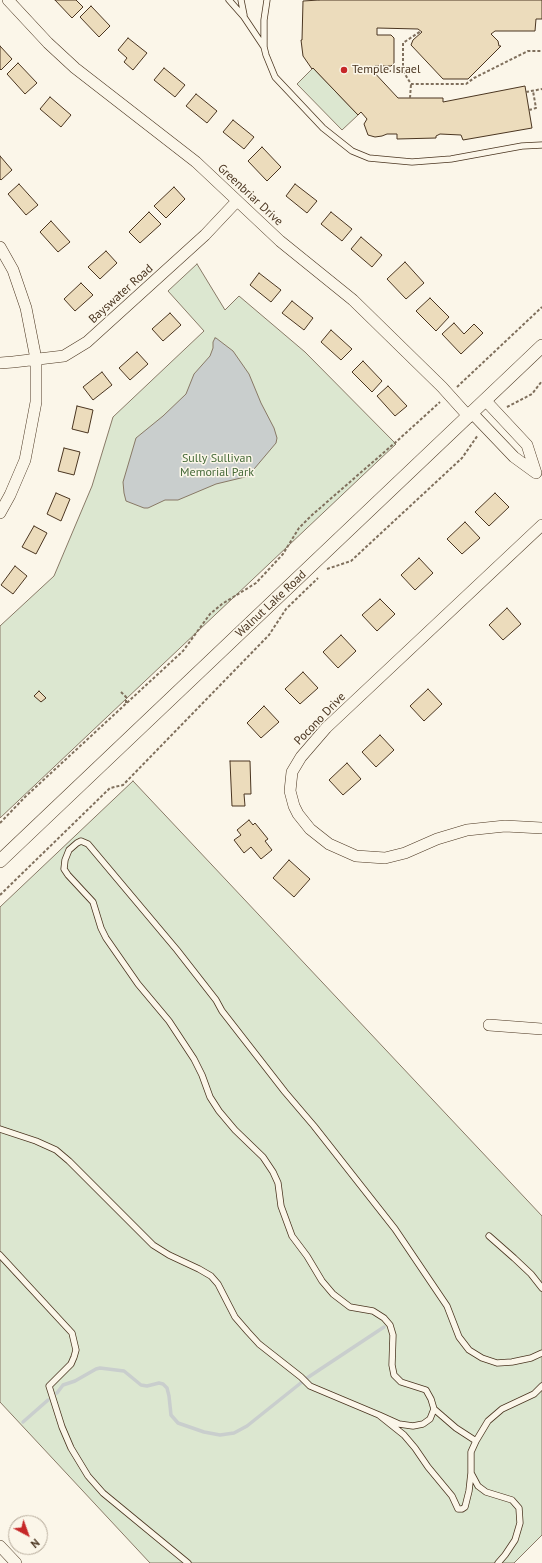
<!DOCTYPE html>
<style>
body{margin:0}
#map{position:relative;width:542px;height:1563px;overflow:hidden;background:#fbf6e9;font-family:"PT Sans",sans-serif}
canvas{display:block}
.north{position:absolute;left:8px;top:1515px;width:40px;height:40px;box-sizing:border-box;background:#fbf6e9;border:1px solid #b4a999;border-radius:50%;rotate:139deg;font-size:11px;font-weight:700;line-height:16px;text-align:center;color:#4a3520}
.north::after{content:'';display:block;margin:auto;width:14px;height:18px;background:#c62828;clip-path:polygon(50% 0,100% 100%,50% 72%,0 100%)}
</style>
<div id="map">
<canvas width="542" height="1563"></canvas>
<div class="north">N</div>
</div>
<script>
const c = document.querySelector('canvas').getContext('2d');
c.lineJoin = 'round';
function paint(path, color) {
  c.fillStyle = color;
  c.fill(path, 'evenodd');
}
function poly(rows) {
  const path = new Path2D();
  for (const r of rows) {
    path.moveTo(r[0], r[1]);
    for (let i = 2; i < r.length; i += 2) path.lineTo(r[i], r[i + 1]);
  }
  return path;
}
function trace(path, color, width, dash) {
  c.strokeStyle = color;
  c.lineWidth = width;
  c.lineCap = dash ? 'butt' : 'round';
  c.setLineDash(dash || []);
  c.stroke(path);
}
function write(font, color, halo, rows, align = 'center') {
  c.font = font + ' "PT Sans",sans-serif';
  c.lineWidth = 3;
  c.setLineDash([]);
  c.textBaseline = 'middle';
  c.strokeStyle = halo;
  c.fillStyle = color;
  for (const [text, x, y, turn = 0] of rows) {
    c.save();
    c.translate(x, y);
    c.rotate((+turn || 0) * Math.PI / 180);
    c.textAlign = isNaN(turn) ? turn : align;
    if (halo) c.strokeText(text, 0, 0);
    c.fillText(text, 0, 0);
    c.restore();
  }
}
const green = poly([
 [313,68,358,115,342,130,297,84,313,68],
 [197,264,225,310,239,296,305,352,396,444,0,818,0,626,54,576,92,486,113,417,204,331,168,291,197,264],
 [133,781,542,1216,542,1535,514,1563,150,1563,0,1402,0,907,133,781]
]);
paint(green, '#dce7d0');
trace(green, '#887966', 1);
const water = poly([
 [215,338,216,338,233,351,249,374,261,403,274,428,277,438,276,443,249,475,245,477,216,484,178,500,165,500,148,508,144,508,126,501,124,493,123,482,136,438,163,416,186,394,194,374,210,356,213,348,213,342,215,338]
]);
paint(water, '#c9cecd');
trace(water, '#887966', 1);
trace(poly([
 [57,1393,63,1385,75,1381,96,1369,100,1368,124,1371,141,1385,147,1386,159,1383,163,1384,167,1388,169,1396,171,1415,178,1423,204,1432,220,1435,234,1433,247,1426,307,1378,384,1327],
 [23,1422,48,1400]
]), '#c9cecd', 3.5);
const building = poly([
 [55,0,76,0,83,7,72,18,55,0],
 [319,0,542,0,542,19,536,19,535,31,495,31,491,34,498,41,499,46,501,46,468,79,443,79,411,45,413,40,422,32,418,29,377,28,377,35,391,35,394,38,394,63,391,66,375,66,371,69,398,98,443,98,443,102,525,86,532,128,463,140,461,135,440,134,436,136,436,138,397,139,397,134,387,134,382,136,375,137,368,135,364,124,367,119,361,112,358,115,313,68,312,69,303,56,301,40,302,40,303,1,319,0],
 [91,6,110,26,99,37,80,17,91,6],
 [128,38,147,53,133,70,124,62,127,58,118,50,128,38],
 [0,46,12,59,1,70,0,69,0,46],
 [18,63,37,83,25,94,7,74,18,63],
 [164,68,185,85,175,97,154,80,164,68],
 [196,94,217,111,207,123,186,106,196,94],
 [50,97,71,115,61,127,40,109,50,97],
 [233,120,254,137,244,149,223,132,233,120],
 [262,147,281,167,267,181,248,161,262,147],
 [0,156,12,170,1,180,0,179,0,156],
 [19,184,38,205,26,215,8,194,19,184],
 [295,184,317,201,307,213,286,196,295,184],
 [174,187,185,199,166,218,154,206,174,187],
 [149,212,161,224,140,243,129,232,149,212],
 [331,212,352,229,342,241,321,224,331,212],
 [51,221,70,242,58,252,40,232,51,221],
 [361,237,382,255,372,267,351,249,361,237],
 [106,251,117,263,100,279,88,267,106,251],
 [405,262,424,283,406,299,387,279,405,262],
 [259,273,281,290,271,302,250,285,259,273],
 [81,283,93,295,75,311,64,299,81,283],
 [430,298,449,317,436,331,416,311,430,298],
 [292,301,313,318,304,330,282,313,292,301],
 [170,313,181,325,163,341,152,329,170,313],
 [454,323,464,334,474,324,483,333,461,354,442,334,454,323],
 [331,330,352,349,341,360,321,342,331,330],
 [137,352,148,364,130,380,119,368,137,352],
 [363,361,382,381,372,392,352,372,363,361],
 [102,372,112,385,93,400,83,387,102,372],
 [388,386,407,406,395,416,377,396,388,386],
 [77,406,93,410,88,433,72,429,77,406],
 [64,448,80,452,74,475,58,471,64,448],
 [56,493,70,499,61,521,47,514,56,493],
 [495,493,509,507,489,526,475,512,495,493],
 [465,522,480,538,462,554,447,539,465,522],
 [34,526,47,533,36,554,22,547,34,526],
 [419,558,433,573,415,590,401,575,419,558],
 [15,566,27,576,13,594,1,585,15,566],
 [380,599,395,614,377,631,362,615,380,599],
 [507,608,521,624,503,640,489,625,507,608],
 [341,635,356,651,338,668,323,652,341,635],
 [303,672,318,688,300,704,285,689,303,672],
 [428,689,442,704,424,721,410,706,428,689],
 [39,691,46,698,41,702,34,696,39,691],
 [264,706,279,722,261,738,247,723,264,706],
 [380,735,394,750,376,767,362,752,380,735],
 [230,761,250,761,251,794,244,794,245,806,232,806,230,761],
 [347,763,361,779,343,795,329,780,347,763],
 [249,820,253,825,255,823,268,839,265,841,272,850,261,859,251,847,244,853,234,840,241,835,237,830,249,820],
 [289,860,310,879,294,897,273,878,289,860]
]);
paint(building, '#ecdcbc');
trace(building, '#4a3520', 1);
const service = poly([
 [229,0,244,17,264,47],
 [241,0,244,15],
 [267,0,264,20,264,47,266,55,275,77,323,128,352,151,369,158,412,162,451,159,522,146,542,145],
 [0,1129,36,1141,56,1150,69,1161,153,1245,169,1255,199,1269,211,1276,218,1284,235,1317,248,1332,259,1344,301,1377,310,1386,379,1415,404,1435,415,1448,428,1467,452,1496,458,1509,462,1509,465,1507,469,1491,471,1473],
 [489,1236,514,1258,531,1274,542,1288],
 [0,1255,72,1333,76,1350,74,1357,71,1364,49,1386,62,1427,71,1448,88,1476,103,1493,188,1563],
 [434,1409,456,1428,476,1441],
 [379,1415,399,1424,413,1426,423,1424,430,1419,434,1409,431,1399,426,1390,401,1382,394,1375,392,1365,393,1335,390,1325,384,1318,373,1311,350,1307,333,1294,322,1281,307,1256,292,1236,281,1206,278,1183,273,1172,263,1157,235,1130,219,1111,210,1097,202,1075,194,1059,169,1021,138,984,106,938,101,928,93,902,68,875,64,869,65,860,69,850,77,843,81,841,88,844,177,950,216,1000,222,1011,285,1092,314,1126,395,1229,447,1306,459,1337,469,1350,482,1358,497,1363,512,1362,531,1358,542,1353],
 [498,1563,505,1555,515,1540,520,1523,519,1508,512,1500,486,1492,478,1486,471,1473,471,1452,476,1441,488,1421,502,1409,534,1394,542,1386]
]);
const minor = poly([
 [8,0,48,43,75,68,196,162,280,241,353,300,442,387,469,417],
 [0,247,13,270,26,308,36,359,36,402,25,460,10,495,0,513],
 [0,363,13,362,64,356,87,342,205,235,237,201],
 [472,413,514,457,536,473,527,445,485,400],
 [542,525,326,728,301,757,292,772,290,791,294,806,298,814,310,829,329,844,356,856,385,858,405,853,437,839,467,830,505,826,542,828],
 [489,1025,542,1029],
 [0,1546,16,1563]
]);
const tertiary = poly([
 [0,861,542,346]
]);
trace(service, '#4a3520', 7);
trace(minor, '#4a3520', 12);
trace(tertiary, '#4a3520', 14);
trace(poly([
 [373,71,403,71,403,43,421,31],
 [403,71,411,84,466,84,474,78,528,51,542,51],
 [526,92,542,89],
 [410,98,411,84],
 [529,110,536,108,533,91],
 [457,387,542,307],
 [507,407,532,394,542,381],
 [327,569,351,561,462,458,478,435],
 [121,692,126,697,126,703],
 [0,823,25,797,183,651,210,614,222,604,256,583,271,567,283,554,299,528,312,515,397,441,440,402],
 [0,895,110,788,123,785,269,635,286,609,318,578]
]), '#7f6f5c', 2, [3, 2]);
trace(service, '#fbf6e9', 5.5);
trace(minor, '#fbf6e9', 11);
trace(tertiary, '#fbf6e9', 13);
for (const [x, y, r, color] of [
 [344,70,4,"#c62828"]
]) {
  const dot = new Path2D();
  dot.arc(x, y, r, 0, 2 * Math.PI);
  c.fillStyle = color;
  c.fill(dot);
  trace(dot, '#fbf6e9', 1.5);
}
write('12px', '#4a3520', '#fbf6e9', [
 ["Temple Israel",352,70]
], 'left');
write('12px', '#4a3520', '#fbf6e9', [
 ["Greenbriar Drive",250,195,43],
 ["Bayswater Road",121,294,-42],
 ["Walnut Lake Road",271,604,-43],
 ["Pocono Drive",320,719,-46]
]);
write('12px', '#436837', '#fbf6e9', [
 ["Sully Sullivan",217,459],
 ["Memorial Park",217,473]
]);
</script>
